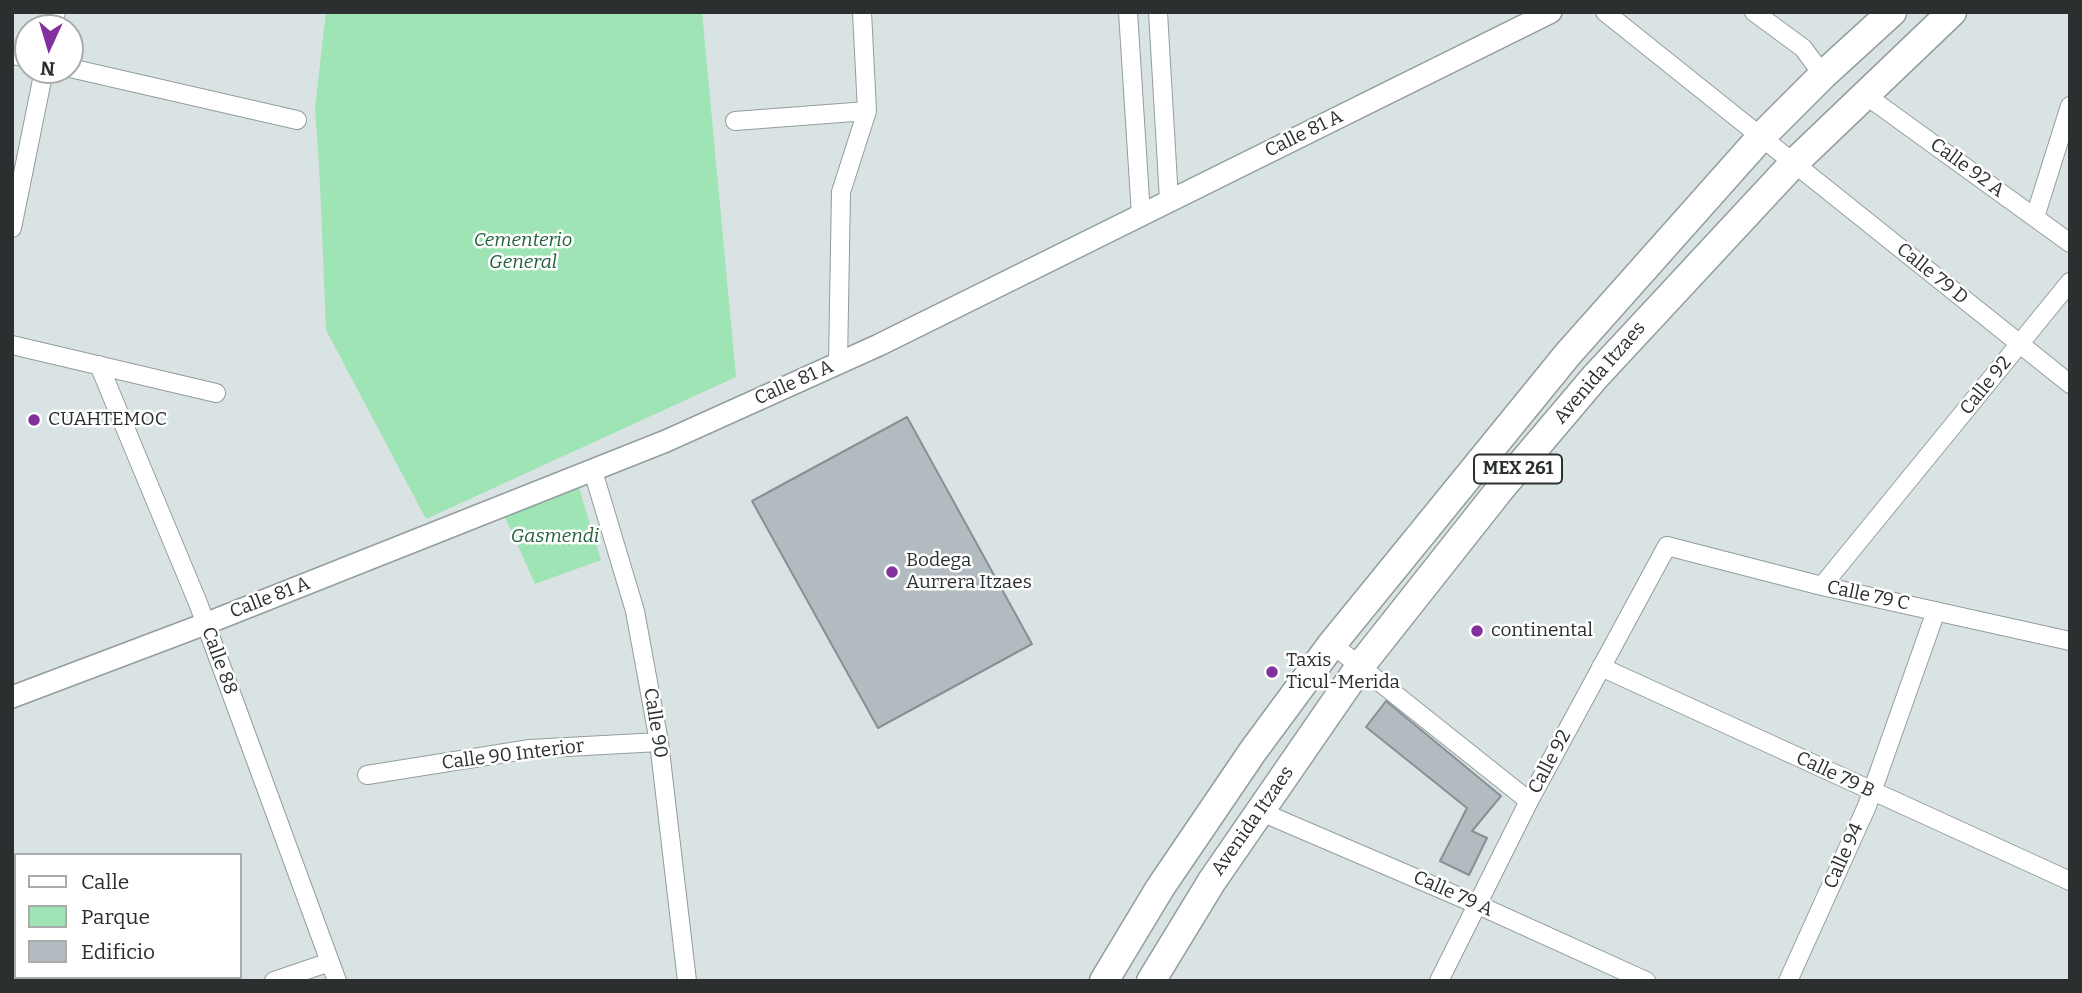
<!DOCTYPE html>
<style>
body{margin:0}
#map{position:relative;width:2082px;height:993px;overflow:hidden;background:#d9e3e3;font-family:Bitter,serif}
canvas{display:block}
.frame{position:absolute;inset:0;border:14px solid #2b2f2f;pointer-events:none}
.legend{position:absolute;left:14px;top:853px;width:228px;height:126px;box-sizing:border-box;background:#fff;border:2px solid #aaacac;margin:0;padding:9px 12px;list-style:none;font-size:21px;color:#2b2f2f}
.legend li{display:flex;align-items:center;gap:14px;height:35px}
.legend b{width:35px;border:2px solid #aaacac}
.north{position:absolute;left:14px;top:14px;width:70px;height:70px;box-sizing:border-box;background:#fff;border:2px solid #aaacac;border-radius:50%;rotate:184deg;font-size:19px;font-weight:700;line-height:28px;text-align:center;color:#2b2f2f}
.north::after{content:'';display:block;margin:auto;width:24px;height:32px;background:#832f9d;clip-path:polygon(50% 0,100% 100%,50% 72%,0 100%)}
</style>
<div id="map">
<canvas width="2082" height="993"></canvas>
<div class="frame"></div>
<ul class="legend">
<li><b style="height:9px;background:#fff"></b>Calle</li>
<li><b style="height:19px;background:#9fe4b4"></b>Parque</li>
<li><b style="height:19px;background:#b2bbbf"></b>Edificio</li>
</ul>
<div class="north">N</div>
</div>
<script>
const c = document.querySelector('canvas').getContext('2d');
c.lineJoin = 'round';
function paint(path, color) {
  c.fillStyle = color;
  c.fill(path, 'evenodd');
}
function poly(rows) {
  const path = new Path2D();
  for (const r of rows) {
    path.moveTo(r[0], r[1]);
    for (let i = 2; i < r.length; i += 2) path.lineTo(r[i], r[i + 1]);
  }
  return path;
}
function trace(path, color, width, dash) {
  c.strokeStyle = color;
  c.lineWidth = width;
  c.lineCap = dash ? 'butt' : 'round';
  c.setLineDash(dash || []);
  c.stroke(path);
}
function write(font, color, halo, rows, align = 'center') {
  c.font = font + ' Bitter,serif';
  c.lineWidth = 5;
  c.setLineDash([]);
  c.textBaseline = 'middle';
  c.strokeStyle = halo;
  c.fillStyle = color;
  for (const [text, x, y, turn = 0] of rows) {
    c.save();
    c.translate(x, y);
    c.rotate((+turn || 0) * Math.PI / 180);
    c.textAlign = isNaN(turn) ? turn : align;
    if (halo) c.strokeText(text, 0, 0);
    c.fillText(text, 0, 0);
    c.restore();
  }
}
paint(poly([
 [326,12,702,12,736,377,426,519,326,330,320,183,315,107],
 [579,488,601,560,535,584,504,515]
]), '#9fe4b4');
const building = poly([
 [907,417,1032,644,878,728,752,501,907,417],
 [1386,701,1501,796,1472,831,1487,838,1469,875,1440,861,1467,808,1366,727,1386,701]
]);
paint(building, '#b2bbbf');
trace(building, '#879093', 2);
const minor = poly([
 [1128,12,1141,215],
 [1158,12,1169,200],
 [1605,12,2070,384],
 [1754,12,1803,48,1823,75],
 [53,28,56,12],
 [12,55,28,58],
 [70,68,297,120],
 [1864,94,2070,243],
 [735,121,867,111],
 [2035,217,2070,106],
 [12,228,44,70],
 [12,345,216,393],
 [838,362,841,192,867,111,862,12],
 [99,365,198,603,337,981],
 [593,471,635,611,659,742,687,981],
 [1822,586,2070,282],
 [1332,644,1529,801],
 [1601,667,2070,881],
 [367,775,530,749,659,742],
 [1259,811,1476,904,1646,981],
 [274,981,330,962],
 [1439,981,1529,801,1667,546,1822,586,2070,641],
 [1788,981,1867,806,1936,611]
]);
const tertiary = poly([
 [12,697,205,624,666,441,879,345,1551,12]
]);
const primary = poly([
 [1104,981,1160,888,1253,751,1332,644,1568,354,1761,137,1823,75,1892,12],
 [1151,981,1212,881,1361,665,1501,488,1595,377,1793,164,1952,12]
]);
trace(minor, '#939d9d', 20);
trace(tertiary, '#939d9d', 24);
trace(primary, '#939d9d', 31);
trace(minor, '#fff', 18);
trace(tertiary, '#fff', 21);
trace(primary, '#fff', 28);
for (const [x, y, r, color] of [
 [34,420,7,"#832f9d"],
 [892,572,7,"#832f9d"],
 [1477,631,7,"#832f9d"],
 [1272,672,7,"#832f9d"]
]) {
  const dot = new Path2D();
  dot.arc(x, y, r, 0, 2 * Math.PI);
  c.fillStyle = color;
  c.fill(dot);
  trace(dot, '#fff', 2.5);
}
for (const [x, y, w] of [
 [1518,469,88]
]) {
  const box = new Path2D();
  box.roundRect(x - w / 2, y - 14.5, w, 29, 5);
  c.fillStyle = '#fff';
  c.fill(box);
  trace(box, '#2b2f2f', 2);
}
write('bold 18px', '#2b2f2f', null, [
 ["MEX 261",1518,469]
]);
write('19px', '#2b2f2f', '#fff', [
 ["Calle 81 A",1304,134,-26],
 ["Calle 92 A",1967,168,36],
 ["Calle 79 D",1932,274,39],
 ["Avenida Itzaes",1600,373,-49],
 ["Calle 81 A",794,383,-24],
 ["Calle 92",1986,386,-51],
 ["Calle 79 C",1868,596,12],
 ["Calle 81 A",270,598,-21],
 ["Calle 88",219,661,70],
 ["Calle 90",655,723,81],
 ["Calle 90 Interior",513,755,-7],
 ["Calle 92",1550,762,-62],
 ["Calle 79 B",1835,775,25],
 ["Avenida Itzaes",1253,821,-55],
 ["Calle 94",1844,856,-66],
 ["Calle 79 A",1453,894,24]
]);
write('italic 19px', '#22603a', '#fff', [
 ["Cementerio",523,241],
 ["General",523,263],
 ["Gasmendi",555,537]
]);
write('19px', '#2b2f2f', '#fff', [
 ["CUAHTEMOC",48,420],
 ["Bodega",906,561],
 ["Aurrera Itzaes",906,583],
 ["continental",1491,631],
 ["Taxis",1286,661],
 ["Ticul-Merida",1286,683]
], 'left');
</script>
